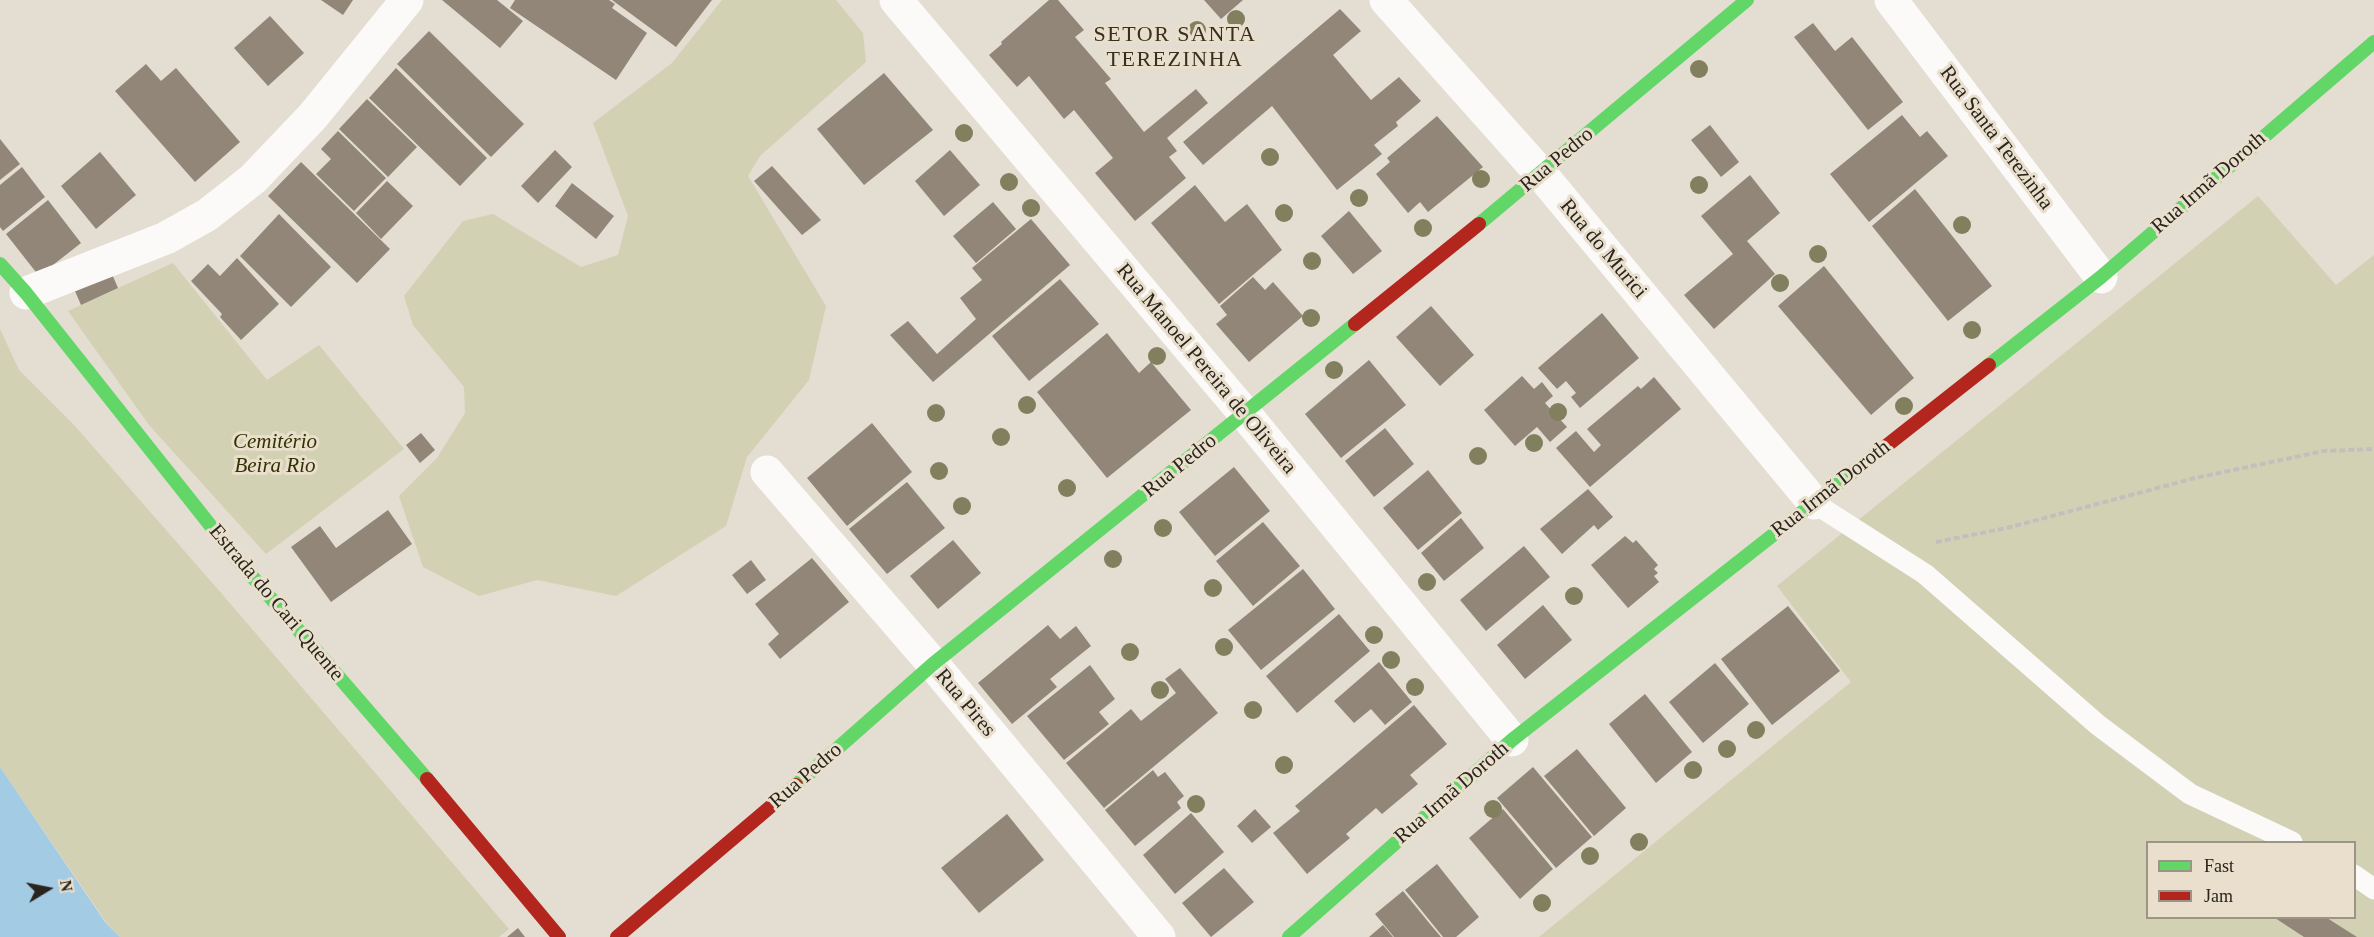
<!DOCTYPE html>
<meta charset="utf-8">
<style>
body{margin:0}
#map{position:relative;width:2374px;height:937px;overflow:hidden;background:#e3ddd2;font-family:Georgia,serif}
canvas{display:block}
.legend{position:absolute;left:2146px;top:841px;width:210px;height:78px;box-sizing:border-box;background:#e9dfcc;border:2px solid #9c9586;margin:0;padding:8px 10px;list-style:none;font-size:18px;color:#29251e}
.legend li{display:flex;align-items:center;gap:12px;height:30px}
.legend b{width:30px;border:2px solid #9c9586}
.north{position:absolute;left:18px;top:859px;width:60px;height:60px;-webkit-text-stroke:4px #e9dfcc;paint-order:stroke;rotate:80deg;font-size:16px;font-weight:700;line-height:24px;text-align:center;color:#29251e}
.north::after{content:'';display:block;margin:auto;width:21px;height:27px;background:#29251e;clip-path:polygon(50% 0,100% 100%,50% 72%,0 100%)}
</style>
<div id="map">
<canvas width="2374" height="937"></canvas>
<ul class="legend">
<li><b style="height:8px;background:#63d668"></b>Fast</li>
<li><b style="height:8px;background:#b3261e"></b>Jam</li>
</ul>
<div class="north">N</div>
</div>
<script>
const c = document.querySelector('canvas').getContext('2d');
c.lineJoin = 'round';
function paint(path, color) {
  c.fillStyle = color;
  c.fill(path, 'evenodd');
}
function poly(rows) {
  const path = new Path2D();
  for (const r of rows) {
    path.moveTo(r[0], r[1]);
    for (let i = 2; i < r.length; i += 2) path.lineTo(r[i], r[i + 1]);
  }
  return path;
}
function trace(path, color, width, dash) {
  c.strokeStyle = color;
  c.lineWidth = width;
  c.lineCap = dash ? 'butt' : 'round';
  c.setLineDash(dash || []);
  c.stroke(path);
}
function write(font, color, halo, rows, align = 'center') {
  c.font = font + ' Georgia,serif';
  c.lineWidth = 6;
  c.setLineDash([]);
  c.textBaseline = 'middle';
  c.strokeStyle = halo;
  c.fillStyle = color;
  for (const [text, x, y, turn = 0] of rows) {
    c.save();
    c.translate(x, y);
    c.rotate((+turn || 0) * Math.PI / 180);
    c.textAlign = isNaN(turn) ? turn : align;
    if (halo) c.strokeText(text, 0, 0);
    c.fillText(text, 0, 0);
    c.restore();
  }
}
paint(poly([
 [722,0,836,0,863,33,866,62,760,156,748,176,826,306,809,380,747,457,726,526,616,596,537,580,479,596,423,567,399,496,437,458,465,413,464,387,413,325,404,296,463,221,493,214,581,267,618,255,628,216,593,123,672,63],
 [2258,196,2336,285,2374,255,2374,937,1539,937,1851,682,1777,586],
 [2148,842,2354,842,2354,918,2148,918],
 [173,263,267,380,319,345,404,449,266,554,149,425,68,311],
 [0,329,19,370,75,426,222,594,509,929,499,937,120,937,106,922,0,767]
]), '#d2d1b4');
paint(poly([
 [0,767,105,922,120,937,0,937]
]), '#a3cce4');
paint(poly([
 [321,0,353,0,343,15],
 [442,0,497,0,523,21,500,48],
 [515,0,609,0,615,4,612,8,647,33,616,80,510,8],
 [612,0,712,0,676,47],
 [1049,0,1058,0,1084,30,1075,37,1111,79,1105,83,1144,132,1196,89,1208,103,1167,138,1177,151,1169,157,1186,178,1135,221,1095,173,1113,158,1074,110,1064,119,1029,76,1017,87,989,55,1002,44,1001,42],
 [1204,0,1243,0,1221,19],
 [1340,9,1361,31,1333,55,1371,100,1399,77,1421,101,1396,122,1398,126,1374,145,1382,154,1337,190,1272,106,1203,165,1183,142],
 [270,16,304,53,268,86,234,48],
 [1813,23,1835,51,1852,37,1903,102,1868,130,1794,37],
 [429,31,524,124,491,157,397,64],
 [146,64,161,81,176,68,240,142,195,182,115,91],
 [396,68,487,158,460,186,369,98],
 [884,73,933,130,864,185,817,129],
 [367,99,417,147,388,177,339,129],
 [1902,115,1920,137,1927,131,1948,156,1869,222,1830,174],
 [1437,116,1483,167,1428,212,1420,202,1408,213,1376,174,1390,162,1387,158],
 [1710,125,1739,162,1721,177,1691,140],
 [338,131,386,178,354,211,316,174,331,159,321,149],
 [0,139,20,164,0,180],
 [555,150,572,167,538,203,521,186],
 [950,150,980,185,944,216,915,181],
 [100,152,136,195,96,229,61,186],
 [301,162,390,249,357,283,268,196],
 [772,166,821,220,802,235,754,181],
 [22,167,45,197,3,231,0,227,0,185],
 [1750,175,1780,213,1747,241,1775,274,1714,329,1684,295,1733,254,1701,216],
 [387,181,413,206,381,239,356,213],
 [572,183,614,216,596,239,555,206],
 [1195,185,1225,222,1247,204,1282,250,1219,304,1151,223],
 [1915,189,1992,286,1948,321,1872,226],
 [48,200,81,243,39,276,6,234],
 [993,202,1016,229,976,263,953,236],
 [1349,211,1382,251,1353,274,1321,236],
 [279,214,331,267,291,307,240,256],
 [1031,219,1070,265,933,382,890,335,908,321,937,354,976,319,960,298,982,280,972,268],
 [237,258,279,304,241,340,220,317,222,314,191,281,208,264,220,276],
 [1824,266,1914,378,1871,415,1778,306],
 [112,274,118,288,81,305,75,291],
 [1253,277,1265,290,1273,282,1303,316,1249,362,1216,324,1227,315,1220,306],
 [1060,279,1099,324,1029,381,992,336],
 [1431,306,1474,355,1440,386,1396,337],
 [1602,313,1639,358,1580,408,1571,397,1576,393,1566,381,1557,389,1538,368],
 [1107,333,1139,373,1151,362,1191,410,1107,478,1037,392],
 [1369,360,1406,405,1341,458,1305,414],
 [1522,376,1534,389,1542,382,1553,396,1545,403,1567,427,1550,442,1537,427,1515,446,1484,410],
 [1654,377,1681,409,1590,487,1556,448,1576,431,1594,452,1601,445,1587,429,1638,386,1641,389],
 [872,423,912,472,847,526,807,478],
 [1385,428,1414,464,1374,497,1345,461],
 [421,433,435,450,420,463,406,445],
 [1234,467,1270,511,1215,556,1179,512],
 [1428,470,1462,513,1418,550,1383,508],
 [907,482,945,528,887,574,849,529],
 [1588,489,1613,517,1598,530,1594,525,1562,554,1540,529],
 [388,510,412,544,331,602,291,547,320,526,336,548],
 [1461,518,1484,548,1444,581,1421,553],
 [1263,522,1300,566,1253,606,1216,561],
 [1625,536,1633,543,1636,540,1658,565,1654,569,1658,573,1654,576,1659,582,1628,608,1591,565],
 [953,540,981,573,938,609,910,576],
 [1524,546,1550,577,1486,631,1460,600],
 [812,558,849,602,780,659,768,644,779,634,755,604],
 [751,560,766,580,747,594,732,575],
 [1303,569,1335,609,1261,670,1228,630],
 [1543,605,1572,640,1525,679,1497,645],
 [1788,606,1840,671,1772,725,1721,659],
 [1339,614,1370,651,1297,713,1266,676],
 [1048,625,1060,639,1076,626,1091,646,1050,679,1057,687,1012,724,978,683],
 [1379,662,1412,702,1385,725,1371,709,1354,723,1334,701],
 [1715,663,1749,704,1703,743,1669,702],
 [1090,665,1115,699,1099,712,1109,724,1064,760,1027,716],
 [1180,668,1218,713,1104,808,1066,763,1131,709,1141,721,1176,693,1165,679],
 [1645,694,1692,752,1656,783,1609,724],
 [1414,705,1447,744,1410,775,1418,784,1382,814,1376,808,1346,834,1350,838,1307,874,1273,833,1300,811,1295,806],
 [1577,749,1626,808,1594,836,1544,776],
 [1533,767,1592,837,1556,868,1497,798],
 [1153,770,1158,777,1165,772,1184,796,1177,802,1181,808,1135,846,1105,810],
 [1255,809,1271,827,1252,843,1237,826],
 [1503,809,1553,869,1520,899,1469,838],
 [1191,813,1224,852,1175,894,1143,855],
 [1007,814,1044,860,979,913,941,868],
 [1437,864,1479,917,1456,937,1443,937,1405,890],
 [1224,868,1254,902,1211,937,1182,903],
 [1403,891,1430,924,1441,937,1394,937,1375,914],
 [2275,918,2327,918,2357,937,2304,937],
 [1383,925,1393,937,1369,937],
 [518,928,525,937,507,937]
]), '#928679');
trace(poly([
 [1936,542,2007,528,2195,478,2324,451,2374,449]
]), '#c2c0bc', 4, [6, 3]);
trace(poly([
 [1814,503,1925,574,2098,725,2190,794,2292,842],
 [2354,875,2374,889]
]), '#fbfaf8', 21);
trace(poly([
 [896,0,1245,414,1512,740],
 [1386,0,1541,174,1814,503],
 [1891,0,2101,277],
 [26,293,166,238,207,215,253,179,313,116,407,0],
 [767,472,933,664,1159,937]
]), '#fbfaf8', 33);
trace(poly([
 [1479,224,1747,0],
 [0,264,26,293,237,559,427,779],
 [1989,365,2101,277,2374,42],
 [796,785,933,664,1355,324],
 [1289,937,1512,740,1876,454]
]), '#63d668', 14);
trace(poly([
 [1355,324,1479,224],
 [1876,454,1989,365],
 [427,779,559,937],
 [617,937,796,785]
]), '#b3261e', 14);
c.fillStyle = '#817f5e';
for (const [x, y] of [
 [1236,19],
 [1197,30],
 [1699,69],
 [964,133],
 [1270,157],
 [1481,179],
 [1009,182],
 [1699,185],
 [1359,198],
 [1031,208],
 [1284,213],
 [1962,225],
 [1423,228],
 [1818,254],
 [1312,261],
 [1780,283],
 [1311,318],
 [1972,330],
 [1157,356],
 [1334,370],
 [1027,405],
 [1904,406],
 [1558,412],
 [936,413],
 [1001,437],
 [1534,443],
 [1478,456],
 [939,471],
 [1067,488],
 [962,506],
 [1163,528],
 [1113,559],
 [1427,582],
 [1213,588],
 [1574,596],
 [1374,635],
 [1224,647],
 [1130,652],
 [1391,660],
 [1415,687],
 [1160,690],
 [1253,710],
 [1756,730],
 [1727,749],
 [1284,765],
 [1693,770],
 [1196,804],
 [1493,809],
 [1639,842],
 [1590,856],
 [1542,903]
]) {
  c.beginPath();
  c.arc(x, y, 9, 0, 2 * Math.PI);
  c.fill();
}
write('21px', '#29251e', '#e9dfcc', [
 ["Rua Santa Terezinha",1996,138,53],
 ["Rua Pedro",1557,160,-40],
 ["Rua Irmã Doroth",2209,183,-41],
 ["Rua do Murici",1603,249,50],
 ["Rua Manoel Pereira de Oliveira",1206,369,50],
 ["Rua Pedro",1180,466,-39],
 ["Rua Irmã Doroth",1831,489,-38],
 ["Estrada do Cari Quente",276,603,50],
 ["Rua Pires",965,703,50],
 ["Rua Pedro",806,776,-41],
 ["Rua Irmã Doroth",1452,793,-41]
]);
write('italic 21px', '#313200', '#e9dfcc', [
 ["Cemitério",275,442],
 ["Beira Rio",275,466]
]);
c.letterSpacing = '1.5px';
write('22px', '#372f20', '#e9dfcc', [
 ["SETOR SANTA",1175,35],
 ["TEREZINHA",1175,60]
]);
c.letterSpacing = '0px';
</script>
